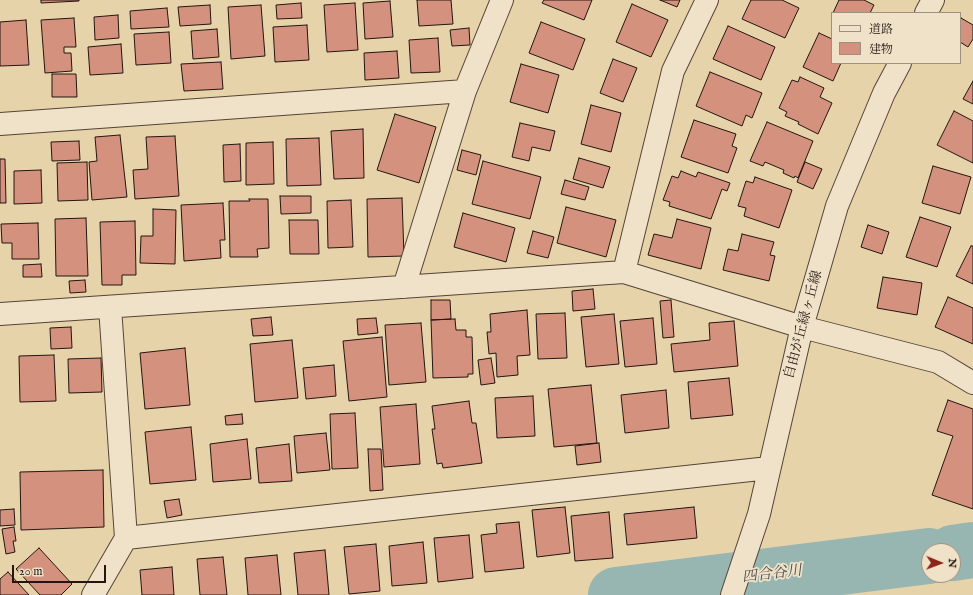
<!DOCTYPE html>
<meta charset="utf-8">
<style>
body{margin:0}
#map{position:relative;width:973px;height:595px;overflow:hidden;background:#e7d3aa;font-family:"IM FELL English","Noto Serif JP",serif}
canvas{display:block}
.legend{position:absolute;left:831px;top:12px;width:130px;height:52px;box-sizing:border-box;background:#efe2c8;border:1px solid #9e907e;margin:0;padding:5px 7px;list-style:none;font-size:12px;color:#241510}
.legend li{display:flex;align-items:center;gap:8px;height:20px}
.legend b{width:20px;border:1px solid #9e907e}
.north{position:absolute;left:921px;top:543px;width:40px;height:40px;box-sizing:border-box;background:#efe2c8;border:1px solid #9e907e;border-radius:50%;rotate:91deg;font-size:11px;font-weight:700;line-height:16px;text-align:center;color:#241510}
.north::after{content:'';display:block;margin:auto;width:14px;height:18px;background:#8f2418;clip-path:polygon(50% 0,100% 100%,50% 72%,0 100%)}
.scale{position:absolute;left:12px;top:565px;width:94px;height:18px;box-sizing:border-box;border:2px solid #241510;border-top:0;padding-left:5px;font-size:12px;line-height:14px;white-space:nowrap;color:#241510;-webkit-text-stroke:3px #efe2c8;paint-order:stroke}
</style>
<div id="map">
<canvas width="973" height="595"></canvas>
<ul class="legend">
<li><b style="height:5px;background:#efe2c8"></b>道路</li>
<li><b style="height:11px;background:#d4917e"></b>建物</li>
</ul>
<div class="north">N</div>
<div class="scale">20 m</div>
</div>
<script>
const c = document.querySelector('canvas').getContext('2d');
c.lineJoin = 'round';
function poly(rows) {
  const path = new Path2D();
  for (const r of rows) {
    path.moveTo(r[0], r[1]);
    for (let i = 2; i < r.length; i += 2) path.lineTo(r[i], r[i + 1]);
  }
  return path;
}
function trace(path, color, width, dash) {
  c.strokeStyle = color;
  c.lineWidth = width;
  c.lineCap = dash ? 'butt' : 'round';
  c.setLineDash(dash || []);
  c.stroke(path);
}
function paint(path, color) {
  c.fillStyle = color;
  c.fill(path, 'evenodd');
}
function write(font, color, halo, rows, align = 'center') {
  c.font = font + ' "IM FELL English","Noto Serif JP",serif';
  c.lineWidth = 3.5;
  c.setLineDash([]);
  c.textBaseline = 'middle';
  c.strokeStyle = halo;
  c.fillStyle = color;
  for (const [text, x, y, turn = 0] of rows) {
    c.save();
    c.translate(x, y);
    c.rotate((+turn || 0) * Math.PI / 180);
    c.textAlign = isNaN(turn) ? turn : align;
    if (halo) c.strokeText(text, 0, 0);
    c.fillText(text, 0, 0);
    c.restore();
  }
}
trace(poly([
 [953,553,973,550],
 [616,595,929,556]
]), '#98b6b1', 56);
const building = poly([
 [41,0,79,0,79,1,41,3,41,0],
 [417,0,451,0,453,24,419,26,417,0],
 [544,0,592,0,584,20,542,3,544,0],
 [660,0,680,0,677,7,660,0],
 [751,0,782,0,799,8,785,38,742,19,751,0],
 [839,0,864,0,874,5,870,13,833,13,839,0],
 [390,1,393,37,365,39,363,3,390,1],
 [301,3,302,18,277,19,276,5,301,3],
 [355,3,358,50,327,52,324,5,355,3],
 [632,4,668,20,651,57,616,42,632,4],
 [210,5,211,24,180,26,178,7,210,5],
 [261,5,265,56,231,59,228,7,261,5],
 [167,8,169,27,131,29,130,11,167,8],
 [118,15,119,38,95,40,94,17,118,15],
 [74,18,76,47,64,47,64,53,71,53,72,71,45,73,41,20,74,18],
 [961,18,973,25,973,39,968,47,960,42,960,20,961,18],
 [26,20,29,65,0,66,0,22,26,20],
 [541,22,585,39,573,70,529,53,541,22],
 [307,25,309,60,275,62,273,27,307,25],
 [728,26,775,47,761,80,713,59,728,26],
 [469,28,470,45,452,46,450,30,469,28],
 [217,29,219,57,193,59,191,31,217,29],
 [169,32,171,63,136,65,134,34,169,32],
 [819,33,832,39,832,63,841,63,833,81,803,67,819,33],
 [438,38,440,72,411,73,409,40,438,38],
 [121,44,123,73,90,75,88,47,121,44],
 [397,51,399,78,365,80,364,53,397,51],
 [613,59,637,68,623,102,600,93,613,59],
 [221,62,223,89,184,91,181,64,221,62],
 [521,64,559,75,548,113,510,102,521,64],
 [710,72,762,93,752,118,746,115,742,126,696,106,710,72],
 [52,74,76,74,77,97,52,97,52,74],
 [800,77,824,88,820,97,832,103,818,134,798,124,799,122,785,116,787,112,779,108,792,80,798,82,800,77],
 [973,81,973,104,963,99,973,81],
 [591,105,621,113,611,152,581,144,591,105],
 [954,111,973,121,973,163,937,145,954,111],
 [395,114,436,127,419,183,377,170,395,114],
 [694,120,736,134,732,146,737,148,728,173,681,157,694,120],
 [767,122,813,141,798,178,795,176,794,178,783,173,784,170,765,162,763,166,750,161,767,122],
 [520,123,555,131,550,151,532,147,529,161,512,157,520,123],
 [363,129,364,178,334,179,331,131,363,129],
 [120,135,127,197,92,200,89,162,97,161,95,137,120,135],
 [175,136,179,196,135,199,133,170,148,169,146,137,175,136],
 [319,138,321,185,287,186,286,139,319,138],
 [79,141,80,160,52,161,51,142,79,141],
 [273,142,274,184,246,185,246,143,273,142],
 [240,144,241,181,224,182,223,145,240,144],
 [462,150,481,155,476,175,457,170,462,150],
 [579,158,610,167,603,188,573,179,579,158],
 [0,159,5,159,6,203,0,203,0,159],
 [483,161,541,177,530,219,472,204,483,161],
 [87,162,88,200,58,201,57,163,87,162],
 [805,162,822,169,813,189,797,182,805,162],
 [933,166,971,177,960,214,922,203,933,166],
 [41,170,42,203,14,204,14,171,41,170],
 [681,171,696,177,698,172,730,183,727,191,722,189,711,219,669,206,670,202,663,200,672,176,678,178,681,171],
 [755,177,792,190,779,228,744,216,746,208,738,206,746,181,753,183,755,177],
 [565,180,589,187,585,200,561,194,565,180],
 [280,196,311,196,311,213,281,214,280,196],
 [402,198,404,256,368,257,367,199,402,198],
 [249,199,268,199,269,248,257,249,258,257,230,257,229,201,250,201,249,199],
 [351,200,353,247,328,248,327,201,351,200],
 [223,203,225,240,220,240,221,258,184,261,181,205,223,203],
 [566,207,616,220,606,257,557,243,566,207],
 [153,209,176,210,175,264,140,263,141,236,153,236,153,209],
 [463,213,515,228,506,262,454,247,463,213],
 [920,217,951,227,937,267,906,257,920,217],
 [86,218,88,276,56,276,55,219,86,218],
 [677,219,711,228,701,269,648,255,654,234,672,238,677,219],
 [289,220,318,220,319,254,290,254,289,220],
 [135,221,136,275,122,275,122,285,102,285,100,222,135,221],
 [38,223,39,259,12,259,12,243,2,243,1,224,38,223],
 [868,225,889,232,882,254,861,247,868,225],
 [533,231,554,237,548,258,527,253,533,231],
 [742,234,774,242,770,255,775,256,769,281,723,270,728,249,738,251,742,234],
 [971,246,973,246,973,284,956,276,971,246],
 [41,264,42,277,23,277,23,265,41,264],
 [883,277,922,283,917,315,877,308,883,277],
 [85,280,86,292,70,293,69,281,85,280],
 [593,289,595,309,573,311,572,291,593,289],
 [948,297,973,308,973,344,935,327,948,297],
 [431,300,450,300,451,319,431,320,431,300],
 [671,300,674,337,663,338,660,301,671,300],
 [527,310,530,355,517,356,518,375,497,377,496,353,489,354,487,332,491,332,490,314,527,310],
 [565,313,567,358,538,359,536,314,565,313],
 [614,314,619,364,586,367,581,317,614,314],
 [271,317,273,335,253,336,251,319,271,317],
 [376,318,378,333,358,335,357,319,376,318],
 [653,318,657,364,625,367,620,321,653,318],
 [455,319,456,330,466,330,466,337,472,337,473,374,468,374,468,377,433,378,431,320,455,319],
 [734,321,738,366,674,372,671,344,710,340,709,323,734,321],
 [421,323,426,382,389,385,385,325,421,323],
 [71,327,72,348,51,349,50,328,71,327],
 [382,337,387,397,349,401,343,341,382,337],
 [292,340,298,398,255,402,250,344,292,340],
 [185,348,190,405,145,409,140,353,185,348],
 [54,355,56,401,20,402,19,356,54,355],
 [101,358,102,392,69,393,68,359,101,358],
 [491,358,495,383,481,385,478,360,491,358],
 [334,365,336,396,306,399,303,368,334,365],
 [729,378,733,415,691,419,688,382,729,378],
 [591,385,597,443,554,447,548,389,591,385],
 [666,390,669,428,625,433,621,395,666,390],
 [533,396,535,436,497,438,495,398,533,396],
 [948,400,973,409,973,509,932,495,953,436,937,431,948,400],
 [469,401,472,423,476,423,482,463,443,468,442,463,437,464,432,429,435,429,432,406,469,401],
 [416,404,420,464,384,467,380,407,416,404],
 [355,413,358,468,332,469,330,414,355,413],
 [242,414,243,424,226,425,225,416,242,414],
 [191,427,196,480,150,484,145,432,191,427],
 [326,433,330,470,297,473,294,436,326,433],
 [247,439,251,479,213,482,210,444,247,439],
 [599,443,601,462,577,465,575,446,599,443],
 [289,444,292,481,259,483,256,448,289,444],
 [368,449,381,449,383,490,370,491,368,449],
 [103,470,104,527,21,530,20,472,103,470],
 [179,499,182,515,167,518,164,501,179,499],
 [565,507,570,553,537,557,532,510,565,507],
 [694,507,697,538,627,545,624,514,694,507],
 [14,509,15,525,0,526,0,510,14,509],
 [609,512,613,558,575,561,571,516,609,512],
 [519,522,524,568,485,572,481,535,497,533,496,524,519,522],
 [14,527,16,541,13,541,15,552,6,554,2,529,14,527],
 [469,535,473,578,438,582,434,538,469,535],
 [423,542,427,583,392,586,389,546,423,542],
 [376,544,380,591,349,594,344,547,376,544],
 [39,548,72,584,61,595,40,595,16,569,39,548],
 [325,550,329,595,298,595,294,553,325,550],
 [277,555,281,595,248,595,245,558,277,555],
 [223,557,227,595,200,595,197,559,223,557],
 [172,567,174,595,142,595,140,570,172,567],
 [8,572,29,595,0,595,0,579,8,572]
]);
paint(building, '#d4917e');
trace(building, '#241510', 1);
const minor = poly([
 [926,13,933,0],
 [0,124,465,91],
 [624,272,673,71,707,0],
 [404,287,465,91,502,0],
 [110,307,126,538],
 [0,314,624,272,802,327,938,362,973,383],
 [93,595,126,538,769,468],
 [732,595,759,514,802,327,837,206,884,93,900,63]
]);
trace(minor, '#554436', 24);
trace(minor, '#efe2c8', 22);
write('14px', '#241510', '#efe2c8', [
 ["自由が丘緑ヶ丘線",804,325,-75]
]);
write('italic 15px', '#4d4d48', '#efe2c8', [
 ["四合谷川",772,575,-7]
]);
</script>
